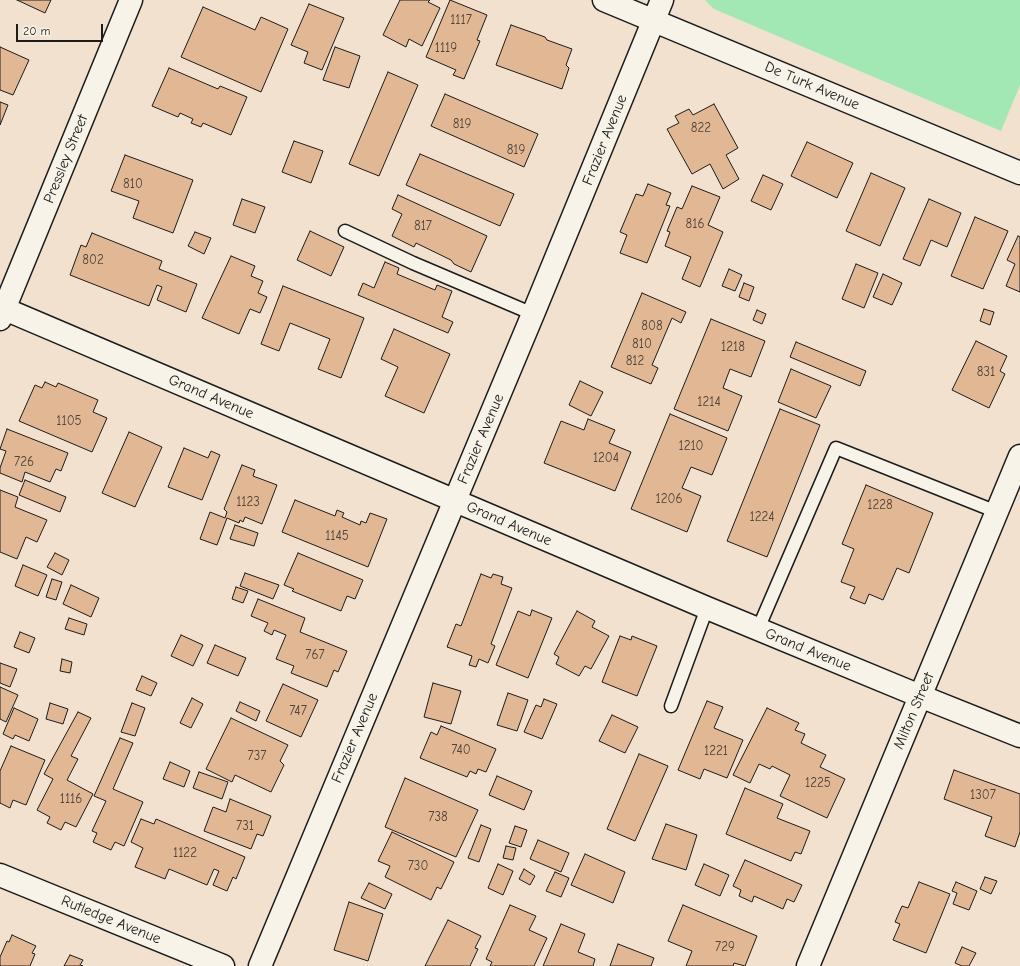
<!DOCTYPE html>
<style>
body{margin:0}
#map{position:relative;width:1020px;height:966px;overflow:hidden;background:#f1e1ce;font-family:"Comic Neue",sans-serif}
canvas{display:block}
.scale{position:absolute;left:16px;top:24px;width:87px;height:18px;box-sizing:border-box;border:2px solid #1c1c1c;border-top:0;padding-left:5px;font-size:12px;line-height:14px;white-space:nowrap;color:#1c1c1c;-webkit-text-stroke:3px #f7f3e8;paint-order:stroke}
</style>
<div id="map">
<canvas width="1020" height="966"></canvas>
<div class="scale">20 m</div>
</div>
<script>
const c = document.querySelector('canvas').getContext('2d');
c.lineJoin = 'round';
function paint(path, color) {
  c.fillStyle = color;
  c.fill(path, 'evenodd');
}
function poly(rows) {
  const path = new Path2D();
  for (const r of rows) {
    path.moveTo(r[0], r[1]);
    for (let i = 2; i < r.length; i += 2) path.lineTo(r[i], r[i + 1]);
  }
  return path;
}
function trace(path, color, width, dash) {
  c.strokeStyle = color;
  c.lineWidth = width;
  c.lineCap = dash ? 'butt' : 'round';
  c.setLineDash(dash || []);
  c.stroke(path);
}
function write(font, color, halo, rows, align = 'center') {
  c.font = font + ' "Comic Neue",sans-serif';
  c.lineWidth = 3;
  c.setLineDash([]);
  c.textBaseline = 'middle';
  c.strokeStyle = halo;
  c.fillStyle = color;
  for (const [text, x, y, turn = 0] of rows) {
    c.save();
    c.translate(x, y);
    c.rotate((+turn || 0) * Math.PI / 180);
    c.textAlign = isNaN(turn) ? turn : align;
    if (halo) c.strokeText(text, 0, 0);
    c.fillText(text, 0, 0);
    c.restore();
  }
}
paint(poly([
 [705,0,1020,0,1020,85,1001,131,714,9]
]), '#a2e8b5');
const building = poly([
 [17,0,51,0,45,13,17,0],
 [400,0,430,0,428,2,440,8,422,46,409,39,406,47,383,35,400,0],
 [450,0,487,15,477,40,480,41,464,79,453,75,456,70,426,57,450,0],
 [309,4,344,18,322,70,304,63,308,52,291,45,309,4],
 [203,7,255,30,261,17,288,29,261,92,181,57,203,7],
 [511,25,545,37,547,40,572,49,566,65,569,68,562,89,496,65,511,25],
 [0,47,29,60,13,95,0,90,0,47],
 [335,47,360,56,349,88,323,80,335,47],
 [169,68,218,89,220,86,247,97,231,135,203,123,201,127,191,123,193,119,180,113,178,117,152,106,169,68],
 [388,72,418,85,379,176,349,164,388,72],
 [445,94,538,134,524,167,431,126,445,94],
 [0,102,8,105,0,125,0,102],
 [714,104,738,148,726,155,739,179,723,189,710,164,692,174,667,129,679,123,675,116,689,109,693,115,714,104],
 [294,141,323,151,311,183,282,172,294,141],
 [807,142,853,163,837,198,791,176,807,142],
 [420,154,514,194,500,226,406,185,420,154],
 [125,155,193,180,173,233,133,218,139,201,111,191,125,155],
 [871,173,905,188,880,246,846,231,871,173],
 [763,175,783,184,771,210,751,201,763,175],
 [648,184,671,193,666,205,670,206,647,263,620,253,627,235,620,232,636,194,643,196,648,184],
 [692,186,720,197,708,225,723,232,700,287,682,279,691,257,665,246,670,232,667,231,677,207,682,209,692,186],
 [398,195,487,236,471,272,454,264,451,260,416,243,414,247,392,236,402,214,392,209,398,195],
 [242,199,265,207,255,233,233,225,242,199],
 [929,199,961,213,947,247,931,240,920,266,903,259,929,199],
 [975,217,1008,231,983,289,951,276,975,217],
 [310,231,344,247,331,276,297,260,310,231],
 [195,232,211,238,204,254,188,246,195,232],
 [92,233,162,261,159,269,197,284,186,312,157,300,162,287,157,285,149,306,70,275,81,245,86,247,92,233],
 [1018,236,1020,237,1020,292,1006,286,1015,264,1007,260,1018,236],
 [231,256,255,266,251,276,263,281,258,293,267,297,260,313,250,309,239,334,202,318,231,256],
 [385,262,399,268,397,274,435,290,437,285,452,291,442,317,453,322,448,333,358,295,363,283,374,288,385,262],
 [856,264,878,273,864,308,842,299,856,264],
 [729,269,742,275,735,291,722,286,729,269],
 [883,274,902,283,892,305,873,297,883,274],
 [744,283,754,287,749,301,739,297,744,283],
 [283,286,364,318,341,378,318,369,330,339,290,323,279,351,261,344,283,286],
 [642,293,686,312,681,323,672,318,652,365,658,368,651,384,611,367,642,293],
 [984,309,994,312,990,325,980,321,984,309],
 [757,310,766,314,762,324,753,320,757,310],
 [711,319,765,341,751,377,730,369,723,388,742,396,728,431,674,409,711,319],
 [394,329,450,354,424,413,385,396,398,367,381,359,394,329],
 [976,341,1007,356,1000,371,1005,374,989,408,952,390,976,341],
 [796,342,866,371,860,386,790,357,796,342],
 [791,369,831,386,816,418,778,402,791,369],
 [580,381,603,392,591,416,569,405,580,381],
 [45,382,56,387,58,383,98,400,93,412,107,418,92,452,19,421,35,385,42,388,45,382],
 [780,409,820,425,767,557,727,541,780,409],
 [670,414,727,438,712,475,691,467,682,488,701,496,687,532,631,509,670,414],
 [588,419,615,430,609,443,631,452,615,491,544,463,561,421,584,430,588,419],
 [7,429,68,453,61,471,56,469,50,482,25,472,22,482,0,473,0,468,6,451,0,449,7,429],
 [129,432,162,447,135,507,102,493,129,432],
 [184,448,208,458,211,451,220,455,202,500,168,487,184,448],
 [242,465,255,470,253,476,277,485,262,524,245,517,243,522,240,520,239,523,227,518,217,545,200,539,210,512,225,518,227,512,224,509,242,465],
 [25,480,66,497,60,512,19,495,25,480],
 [866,485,933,513,909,573,897,568,883,600,869,594,865,604,850,598,855,587,841,582,854,549,842,544,866,485],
 [0,490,18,497,15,507,47,520,37,542,26,537,17,559,0,552,0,490],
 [295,500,335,516,337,510,344,513,342,517,360,525,361,521,366,523,370,513,387,519,368,567,282,532,295,500],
 [235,525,258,533,254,546,230,539,235,525],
 [55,553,69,560,62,575,47,567,55,553],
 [298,553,363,580,355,599,347,596,341,611,292,591,294,589,284,585,298,553],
 [23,565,47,575,38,596,15,586,23,565],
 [245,573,279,585,273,599,240,586,245,573],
 [481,574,491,578,493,574,503,577,501,584,512,588,491,644,495,646,488,663,479,659,476,667,469,665,472,656,447,647,456,624,461,626,481,574],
 [52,579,62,582,56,600,46,597,52,579],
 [71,585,99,598,91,617,63,604,71,585],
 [236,587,248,591,243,603,232,599,236,587],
 [258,599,305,618,300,632,347,651,338,672,334,670,327,687,291,673,294,666,276,659,286,635,274,630,272,635,264,631,268,623,251,616,258,599],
 [532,610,552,618,528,678,496,665,518,611,530,616,532,610],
 [577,611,595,621,592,627,609,636,591,669,585,666,579,676,556,664,559,657,554,654,577,611],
 [69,618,87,624,84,635,65,629,69,618],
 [20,632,35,638,29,653,14,647,20,632],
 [181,635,203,645,193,666,171,656,181,635],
 [620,636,631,640,632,636,657,646,637,696,602,682,620,636],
 [215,645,246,658,238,676,207,663,215,645],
 [62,659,72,662,70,673,60,671,62,659],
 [0,663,17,669,10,687,0,683,0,663],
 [142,676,157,683,151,696,136,690,142,676],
 [433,683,461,691,451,724,424,717,433,683],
 [283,684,318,700,301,737,266,721,283,684],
 [0,687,18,695,6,722,0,719,0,687],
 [508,693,528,700,517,731,497,725,508,693],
 [192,698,203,704,191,728,180,723,192,698],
 [544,699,557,704,542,739,524,732,536,705,541,707,544,699],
 [707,701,723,707,714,728,743,740,727,778,704,769,700,779,678,770,707,701],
 [240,702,260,711,256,721,236,711,240,702],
 [50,703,68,709,63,724,46,719,50,703],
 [132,703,145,708,135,736,121,732,132,703],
 [14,708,38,719,29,741,15,735,13,739,3,734,14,708],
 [767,708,799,723,795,730,805,734,801,743,826,755,820,767,845,779,827,818,780,796,790,775,772,766,770,769,759,764,750,783,733,775,767,708],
 [78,712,91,718,71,756,78,759,67,780,93,794,76,827,65,822,61,830,47,823,50,817,37,810,53,779,44,774,78,712],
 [612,715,638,727,625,753,599,741,612,715],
 [231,718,288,745,280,761,284,765,271,792,235,775,232,782,206,769,231,718],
 [441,726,496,749,486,772,478,769,476,774,470,771,467,777,420,758,431,732,437,735,441,726],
 [120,738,133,743,113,789,143,802,124,846,115,842,111,850,93,842,97,833,92,831,106,801,94,796,120,738],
 [11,746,45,760,26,805,13,800,10,808,0,803,0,771,11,746],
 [639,754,668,766,635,841,607,829,639,754],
 [170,762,190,771,184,787,163,779,170,762],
 [954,770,1020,794,1020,832,1015,847,985,836,992,817,944,799,954,770],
 [199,772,228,782,222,799,193,788,199,772],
 [497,776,532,791,524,810,489,795,497,776],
 [405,778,478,810,456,857,385,827,405,778],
 [745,788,783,804,777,818,810,831,801,854,795,852,791,861,726,834,745,788],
 [230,799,271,816,263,836,257,834,251,849,204,831,213,807,226,812,230,799],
 [141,819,154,824,156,819,245,857,236,879,233,877,227,891,213,885,219,871,214,869,207,885,169,869,165,879,135,867,143,848,131,842,141,819],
 [666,824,697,835,686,870,652,859,666,824],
 [481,825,491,829,479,862,468,858,481,825],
 [515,826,527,830,521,847,509,843,515,826],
 [392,832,454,862,441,889,437,887,431,900,385,877,390,866,378,861,392,832],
 [538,840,569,853,561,872,530,859,538,840],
 [506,846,516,848,513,860,503,858,506,846],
 [585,854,625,872,613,903,571,885,585,854],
 [745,860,802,885,794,902,787,899,783,909,754,896,752,902,739,896,741,890,733,886,745,860],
 [498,864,513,871,503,895,488,888,498,864],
 [704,864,729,875,720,896,695,885,704,864],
 [524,869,535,876,530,885,519,879,524,869],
 [555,872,569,878,561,897,546,891,555,872],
 [985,877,997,881,991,894,980,889,985,877],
 [919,882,950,894,926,953,893,940,900,924,895,922,902,906,908,908,919,882],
 [956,882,977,891,969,910,953,904,957,893,952,891,956,882],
 [369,883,392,894,385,909,361,898,369,883],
 [349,902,383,914,368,961,334,950,349,902],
 [510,905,536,916,529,930,547,938,534,966,490,966,492,962,486,959,510,905],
 [683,905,757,936,745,966,734,963,733,966,686,966,692,951,668,941,683,905],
 [448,920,481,936,475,948,478,949,470,966,425,966,448,920],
 [561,924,585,934,578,952,595,959,593,966,543,966,561,924],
 [12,935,36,946,32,953,35,954,30,966,0,966,0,957,7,941,9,942,12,935],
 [618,944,654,958,651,966,610,966,618,944],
 [962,947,976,953,969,966,962,966,955,963,962,947],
 [70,955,83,960,80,965,83,966,64,966,70,955]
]);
paint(building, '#e2b793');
trace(building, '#1c1c1c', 1);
const lane = poly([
 [345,231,413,263,533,314],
 [758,629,836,448,997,512],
 [671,706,707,608]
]);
const street = poly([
 [604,0,1020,173],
 [0,307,707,608,920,696,1020,736],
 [0,319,131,0],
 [0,875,223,966],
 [260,966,533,314,662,0],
 [808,966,1020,456]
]);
trace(lane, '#1c1c1c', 15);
trace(street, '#1c1c1c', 25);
trace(lane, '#f7f3e8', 12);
trace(street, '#f7f3e8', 22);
write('13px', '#4e433a', null, [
 ["1117",461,20],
 ["1119",446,48],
 ["819",462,124],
 ["822",701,128],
 ["819",516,150],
 ["810",133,184],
 ["816",695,224],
 ["817",423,226],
 ["802",93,260],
 ["808",652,326],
 ["810",642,344],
 ["1218",733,347],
 ["812",635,361],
 ["831",986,372],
 ["1214",709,402],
 ["1105",69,421],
 ["1210",691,446],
 ["1204",606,458],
 ["726",24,462],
 ["1206",669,499],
 ["1123",248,502],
 ["1228",880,505],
 ["1224",762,517],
 ["1145",337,536],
 ["767",315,655],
 ["747",298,711],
 ["740",461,750],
 ["1221",716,751],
 ["737",257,756],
 ["1225",818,783],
 ["1307",983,795],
 ["1116",71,799],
 ["738",438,817],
 ["731",245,826],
 ["1122",185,853],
 ["730",418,866],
 ["729",725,947]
]);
write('15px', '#1c1c1c', '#f7f3e8', [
 ["De Turk Avenue",812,86,23],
 ["Frazier Avenue",605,140,-68],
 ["Pressley Street",66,159,-68],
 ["Grand Avenue",211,397,23],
 ["Frazier Avenue",481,439,-67],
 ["Grand Avenue",509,524,23],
 ["Grand Avenue",808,650,22],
 ["Milton Street",914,711,-67],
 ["Frazier Avenue",355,738,-67],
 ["Rutledge Avenue",111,920,22]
]);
</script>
